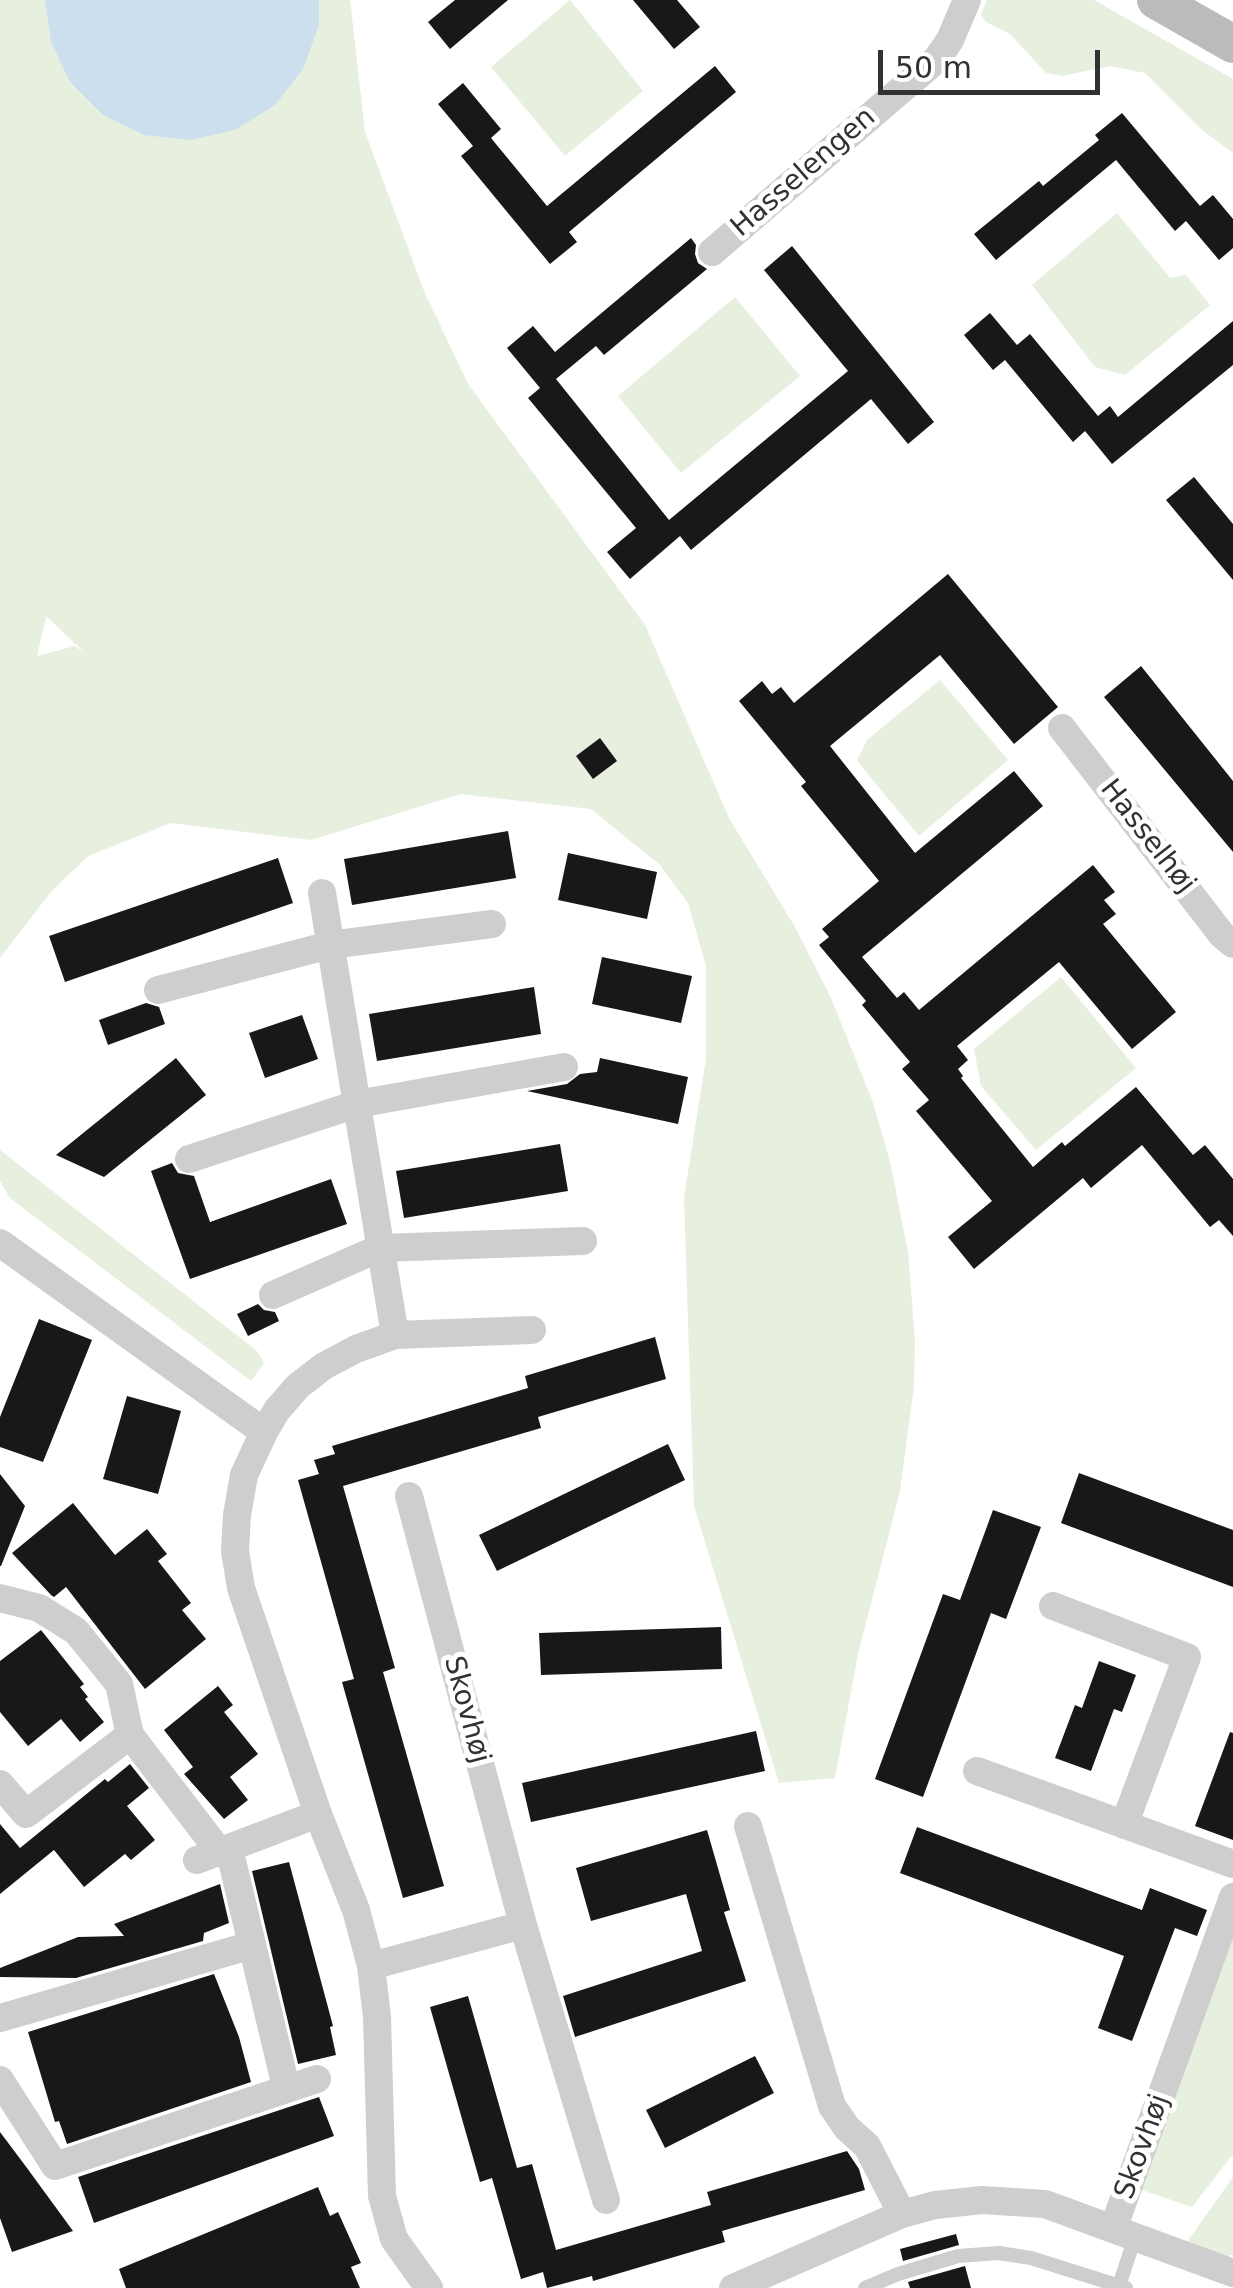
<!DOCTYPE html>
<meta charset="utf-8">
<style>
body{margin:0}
#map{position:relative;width:1233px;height:2288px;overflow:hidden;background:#fff;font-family:"DejaVu Sans",sans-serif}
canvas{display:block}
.scale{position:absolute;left:878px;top:50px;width:222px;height:45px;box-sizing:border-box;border:5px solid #313131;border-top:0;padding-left:12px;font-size:30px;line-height:35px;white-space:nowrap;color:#313131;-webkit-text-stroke:8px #fff;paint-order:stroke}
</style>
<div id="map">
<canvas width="1233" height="2288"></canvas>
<div class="scale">50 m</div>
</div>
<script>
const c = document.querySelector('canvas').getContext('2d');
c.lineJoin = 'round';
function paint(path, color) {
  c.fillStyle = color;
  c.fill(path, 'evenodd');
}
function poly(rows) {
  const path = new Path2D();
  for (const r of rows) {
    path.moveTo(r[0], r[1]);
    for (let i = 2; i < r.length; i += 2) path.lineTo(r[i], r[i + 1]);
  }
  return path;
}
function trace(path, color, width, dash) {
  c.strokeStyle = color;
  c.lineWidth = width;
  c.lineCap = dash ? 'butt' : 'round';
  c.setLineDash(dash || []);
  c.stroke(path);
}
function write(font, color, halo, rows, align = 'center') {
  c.font = font + ' "DejaVu Sans",sans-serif';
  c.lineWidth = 10;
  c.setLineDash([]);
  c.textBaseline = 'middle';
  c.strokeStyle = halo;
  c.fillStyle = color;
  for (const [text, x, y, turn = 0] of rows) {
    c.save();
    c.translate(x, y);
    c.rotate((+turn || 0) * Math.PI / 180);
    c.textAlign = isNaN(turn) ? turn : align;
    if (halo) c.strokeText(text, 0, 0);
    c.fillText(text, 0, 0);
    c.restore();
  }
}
paint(poly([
 [0,0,350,0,365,132,424,291,468,384,645,625,729,818,795,927,831,998,872,1100,890,1161,908,1252,915,1341,914,1386,900,1491,858,1654,835,1778,779,1783,694,1506,684,1197,706,1059,706,966,688,903,660,865,591,809,461,794,311,840,171,823,88,856,50,893,0,958],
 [46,617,47,617,86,654,75,646,37,656],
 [570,0,643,91,565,156,491,67],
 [987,0,1094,0,1233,79,1233,153,1202,130,1145,73,1110,66,1062,76,1046,73,1010,34,986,22,981,15],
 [1117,213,1170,278,1186,275,1210,305,1125,375,1095,367,1032,285],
 [735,297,800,376,681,473,618,396],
 [940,680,1008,760,919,836,857,761,867,740],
 [1061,977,1136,1068,1036,1150,981,1086,974,1049],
 [0,1150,257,1351,264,1363,251,1381,10,1198,0,1181],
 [1233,1935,1233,2154,1192,2207,1139,2189],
 [1233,2177,1233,2255,1226,2256,1187,2242]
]), '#e7efdf');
paint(poly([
 [45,0,319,0,319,25,303,69,275,105,235,130,190,140,144,135,103,115,70,82,51,42]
]), '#cbdfef');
paint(poly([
 [455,0,508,0,450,49,428,22],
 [633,0,677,0,700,27,674,49],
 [715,66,736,92,569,232,577,242,550,264,461,156,473,146,438,104,463,83,501,129,491,138,547,206],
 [1122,113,1200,206,1213,195,1233,219,1233,248,1219,260,1186,221,1175,231,1116,160,996,260,974,234,1039,181,1043,186,1099,140,1095,135],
 [691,238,696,245,695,254,698,263,707,269,604,355,596,346,556,379,669,520,848,371,764,270,792,246,934,422,908,444,871,399,691,550,680,536,630,579,607,552,636,528,528,398,540,388,507,348,533,326,555,352],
 [990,313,1017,345,1030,334,1098,416,1110,406,1118,417,1233,321,1233,365,1112,464,1085,431,1073,442,1005,360,993,370,964,335],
 [1194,477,1233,524,1233,580,1166,500],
 [948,574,1058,707,1014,744,940,655,830,746,915,853,1014,771,1043,806,862,957,897,998,904,992,919,1010,1093,865,1115,892,1104,900,1116,914,1103,924,1176,1012,1132,1049,1059,962,957,1046,968,1060,958,1069,963,1076,961,1078,1033,1167,1062,1142,1065,1146,1136,1087,1193,1155,1205,1145,1233,1179,1233,1236,1219,1220,1210,1227,1142,1145,1091,1188,1083,1178,974,1269,948,1237,992,1201,916,1111,929,1100,902,1069,910,1062,862,1005,866,1001,819,945,829,937,822,929,879,881,801,786,806,782,739,701,762,681,772,694,781,687,794,703],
 [1141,666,1233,781,1233,852,1104,697],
 [600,738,617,761,593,779,576,756],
 [508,831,516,878,352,905,344,859],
 [568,853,657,872,647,919,558,900],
 [278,858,293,903,65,982,49,936],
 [602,957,692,976,681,1023,592,1004],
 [534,987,541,1034,377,1061,369,1014],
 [146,1003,159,1007,165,1024,108,1045,99,1020],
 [302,1015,318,1059,265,1078,249,1033],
 [176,1058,206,1095,104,1177,56,1155],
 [600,1058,688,1077,678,1124,527,1091,567,1084,580,1074,597,1072],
 [560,1144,568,1191,404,1218,396,1171],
 [172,1163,178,1173,194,1176,210,1222,331,1179,347,1224,190,1279,151,1171],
 [258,1304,264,1310,275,1312,279,1321,248,1336,237,1314],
 [39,1319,92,1340,43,1462,0,1447,0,1417],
 [655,1337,666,1379,538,1417,541,1428,343,1486,395,1668,383,1672,444,1886,403,1898,342,1682,354,1679,298,1480,319,1474,314,1460,335,1454,332,1446,528,1388,525,1376],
 [127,1396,181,1411,158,1494,103,1479],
 [668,1444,685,1480,497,1571,479,1535],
 [1079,1473,1233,1530,1233,1587,1061,1523],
 [0,1474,25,1506,1,1566,0,1566],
 [73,1503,115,1555,147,1529,167,1554,158,1561,191,1603,182,1610,206,1639,145,1689,66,1587,54,1597,51,1595,12,1553],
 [993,1510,1041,1527,1006,1619,991,1613,923,1797,875,1779,943,1594,960,1600],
 [721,1627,722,1669,541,1675,539,1633],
 [41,1630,84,1684,80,1687,88,1697,85,1699,104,1722,80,1742,61,1719,28,1746,0,1712,0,1661],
 [1099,1661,1136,1675,1122,1712,1114,1709,1091,1771,1055,1758,1075,1705,1082,1708],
 [218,1686,233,1705,224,1712,258,1754,230,1777,248,1800,224,1819,184,1774,193,1767,164,1730],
 [756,1731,765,1771,531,1822,522,1783],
 [1230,1732,1233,1733,1233,1840,1195,1826],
 [130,1764,149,1788,127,1806,155,1840,131,1860,125,1854,84,1887,54,1850,0,1894,0,1824,20,1848,105,1779,108,1782],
 [917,1827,1142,1910,1150,1888,1207,1910,1197,1936,1175,1928,1132,2041,1098,2028,1124,1956,900,1873],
 [707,1830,730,1910,724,1912,746,1981,575,2037,563,1996,702,1951,686,1894,591,1921,576,1868],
 [289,1862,333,2026,330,2027,336,2055,298,2064,252,1871],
 [220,1884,229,1923,204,1933,203,1941,76,1978,0,1977,0,1968,78,1937,124,1936,114,1924],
 [214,1974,239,2037,251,2082,67,2144,59,2121,55,2122,28,2032],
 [468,1996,517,2168,532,2164,556,2250,711,2205,707,2192,847,2151,859,2169,865,2190,722,2231,725,2242,593,2281,592,2276,547,2288,543,2272,521,2279,492,2178,480,2182,430,2007],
 [755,2056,774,2093,665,2148,646,2110],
 [319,2097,334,2136,94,2223,78,2177],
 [0,2132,27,2168,73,2231,12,2252,0,2218],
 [318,2187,330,2216,338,2212,361,2263,351,2267,360,2288,126,2288,119,2269],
 [956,2234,959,2245,903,2261,900,2249],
 [965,2266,971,2288,910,2288,908,2282]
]), '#181818');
trace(poly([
 [1119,2286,1135,2237],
 [865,2288,898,2274,958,2256,999,2253,1031,2258,1126,2288]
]), '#cecece', 14);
trace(poly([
 [712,252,937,59,950,40,967,0],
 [1062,728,1222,935,1233,944],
 [322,893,395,1335],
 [158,990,330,945,492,924],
 [189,1159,357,1104,564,1067],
 [0,1243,264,1432],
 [273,1295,380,1248,583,1241],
 [409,1496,523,1925,606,2200],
 [0,1598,39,1608,76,1631,119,1684,130,1735,219,1851],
 [1053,1606,1187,1657,1124,1825],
 [977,1771,1233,1864],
 [0,1784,26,1814,130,1735],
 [748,1826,832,2106,847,2128,867,2146,902,2214],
 [229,1848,286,2087],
 [197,1860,318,1814],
 [371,1966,523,1925],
 [0,2018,252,1945],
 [0,2080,55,2166,317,2079],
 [1113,2229,1233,1897],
 [429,2288,394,2239,382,2196,377,2017,371,1966,356,1910,318,1814,241,1588,235,1551,237,1515,244,1475,264,1432,277,1410,298,1386,324,1366,356,1349,395,1335,532,1330],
 [733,2288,902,2214,935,2205,982,2200,1045,2204,1233,2273]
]), '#cecece', 28);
trace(poly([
 [1156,0,1233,44]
]), '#bbb', 38);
write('28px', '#313131', '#fff', [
 ["Hasselengen",804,173,-41],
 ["Hasselhøj",1147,837,52],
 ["Skovhøj",466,1710,75],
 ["Skovhøj",1143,2147,-70]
]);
</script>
